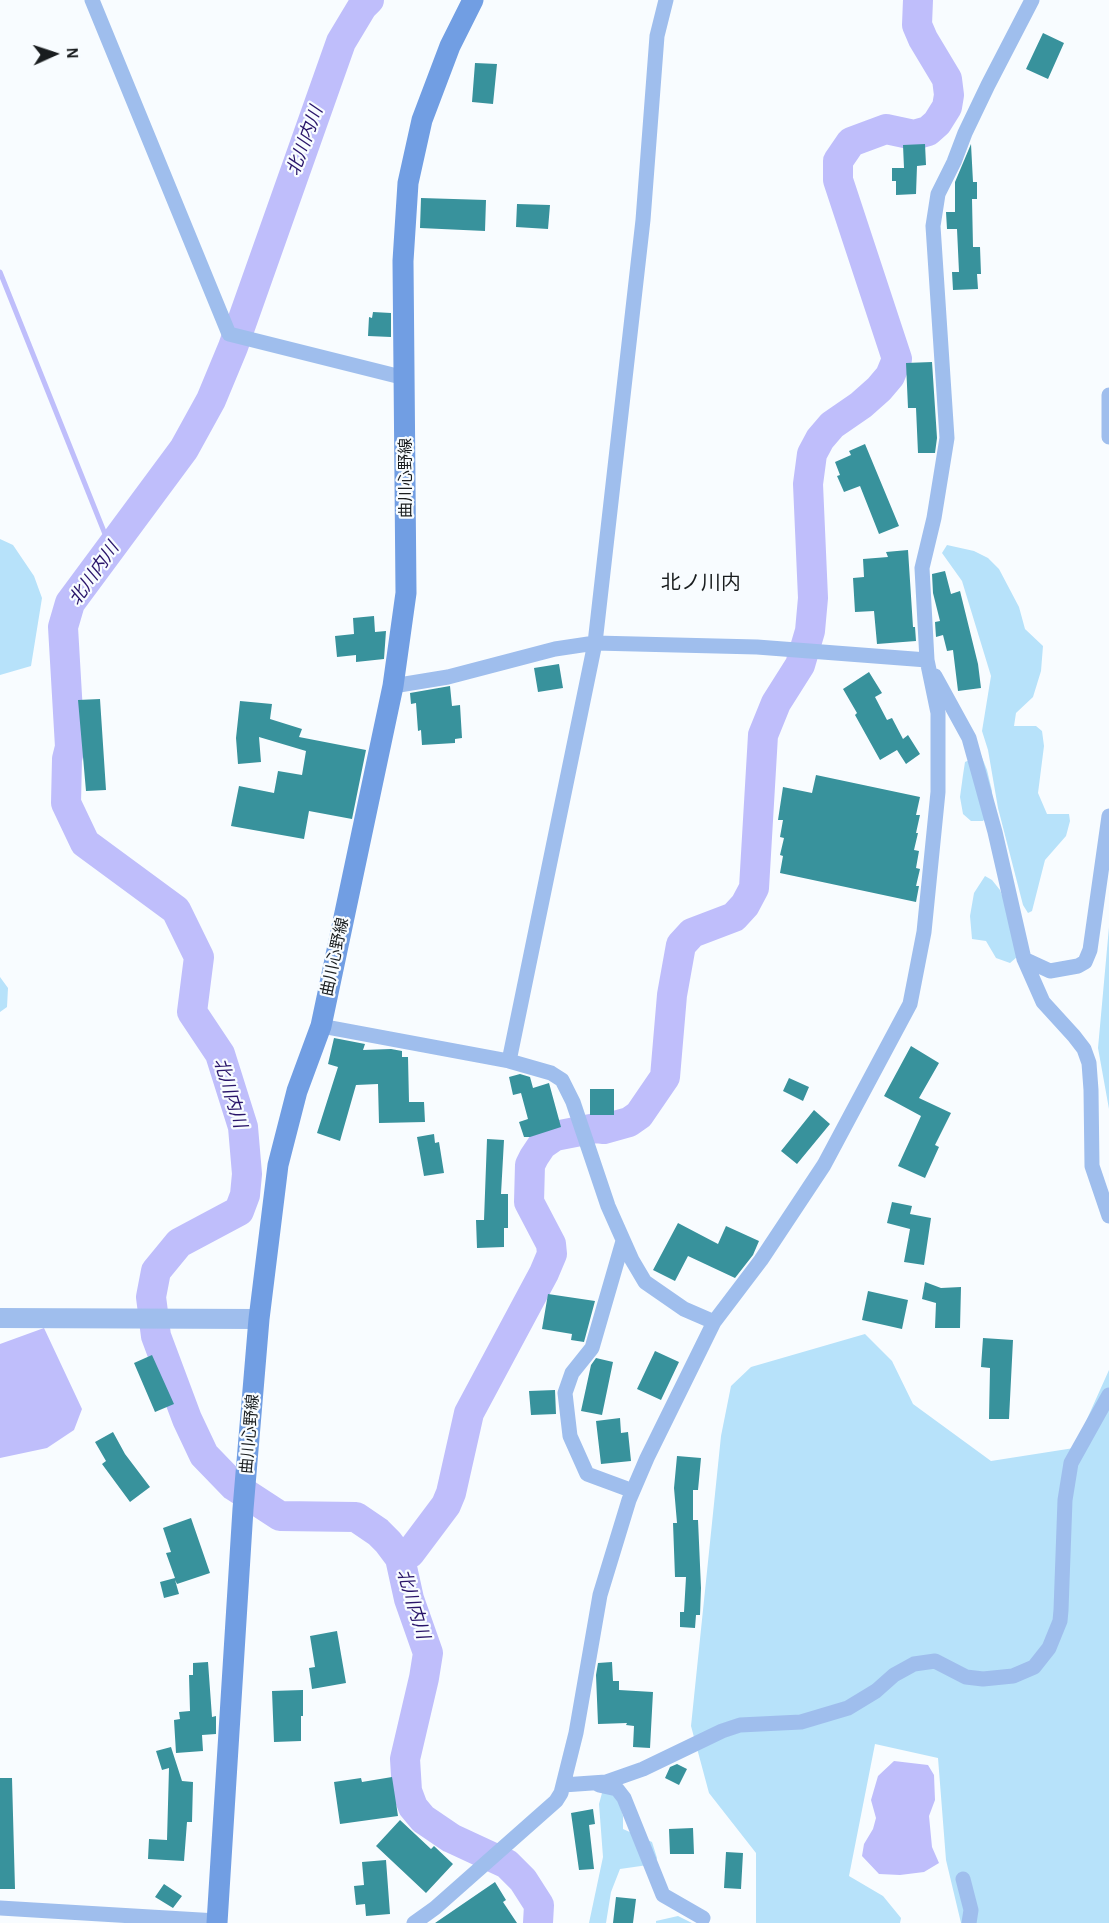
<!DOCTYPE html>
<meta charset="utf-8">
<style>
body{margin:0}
#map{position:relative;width:1109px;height:1923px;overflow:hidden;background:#f8fcff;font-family:"Alegreya Sans",sans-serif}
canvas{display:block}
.north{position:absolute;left:24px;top:24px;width:60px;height:60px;-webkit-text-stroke:4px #f8fcff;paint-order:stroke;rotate:87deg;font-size:16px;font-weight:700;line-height:24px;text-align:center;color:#191d1f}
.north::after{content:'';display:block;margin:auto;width:21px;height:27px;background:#191d1f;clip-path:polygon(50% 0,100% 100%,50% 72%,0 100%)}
</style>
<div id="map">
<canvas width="1109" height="1923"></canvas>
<div class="north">N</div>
</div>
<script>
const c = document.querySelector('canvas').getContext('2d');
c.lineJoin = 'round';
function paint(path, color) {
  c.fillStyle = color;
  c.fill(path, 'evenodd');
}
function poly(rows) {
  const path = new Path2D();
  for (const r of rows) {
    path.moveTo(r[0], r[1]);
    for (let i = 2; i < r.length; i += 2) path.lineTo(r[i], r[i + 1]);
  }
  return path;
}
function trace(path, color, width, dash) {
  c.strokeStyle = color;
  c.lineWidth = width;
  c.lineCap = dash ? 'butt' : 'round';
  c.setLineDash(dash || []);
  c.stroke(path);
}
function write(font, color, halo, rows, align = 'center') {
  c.font = font + ' "Alegreya Sans","Noto Sans JP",sans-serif';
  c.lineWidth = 4.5;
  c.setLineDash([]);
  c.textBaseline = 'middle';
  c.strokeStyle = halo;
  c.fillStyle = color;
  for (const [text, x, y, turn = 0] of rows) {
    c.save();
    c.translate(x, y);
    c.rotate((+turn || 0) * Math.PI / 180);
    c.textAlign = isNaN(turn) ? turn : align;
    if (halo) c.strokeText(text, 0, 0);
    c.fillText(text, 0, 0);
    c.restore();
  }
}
paint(poly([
 [0,539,13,545,34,576,42,598,31,666,0,675],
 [947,545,974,551,988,558,999,569,1019,607,1025,629,1043,646,1041,671,1033,697,1016,713,1014,726,1036,726,1042,731,1044,746,1038,793,1047,814,1069,814,1070,821,1066,836,1045,860,1032,911,1028,913,1023,905,998,808,988,750,982,731,991,676,962,581,942,553],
 [981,755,987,770,992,791,993,810,983,821,971,821,963,814,960,797,963,775,965,762],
 [985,876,992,880,1000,890,1008,910,1017,957,1010,963,996,958,986,941,972,939,970,916,974,893],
 [1109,927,1109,1109,1098,1048],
 [0,977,8,988,7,1007,0,1012],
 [865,1334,892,1361,913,1404,991,1461,1074,1448,1109,1370,1109,1923,961,1923,946,1860,938,1758,875,1744,849,1876,883,1896,901,1918,900,1923,756,1923,756,1853,709,1793,691,1726,721,1436,731,1386,751,1367],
 [602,1793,614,1793,619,1802,623,1816,623,1829,652,1842,657,1858,655,1864,620,1869,611,1892,606,1923,589,1923,603,1857,599,1804],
 [678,1916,692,1923,656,1923,656,1921]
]), '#b7e2fa');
paint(poly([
 [44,1328,82,1409,74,1430,47,1448,0,1458,0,1344],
 [894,1761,928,1765,934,1775,935,1800,929,1816,932,1847,939,1863,924,1872,900,1875,879,1874,862,1856,864,1844,873,1829,876,1818,871,1800,878,1776]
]), '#bfbefb');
trace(poly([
 [0,272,111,549]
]), '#bfbefb', 5);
trace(poly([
 [369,0,362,7,341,42,233,347,211,400,184,449,70,603,63,627,70,747,67,759,66,803,85,843,176,910,199,957,192,1012,220,1054,243,1127,247,1174,245,1195,239,1211,179,1243,156,1271,151,1297,156,1336,187,1419,204,1455,234,1486,280,1516,356,1517,378,1532,388,1542,400,1558,409,1599,428,1653,424,1678,405,1759,407,1791,413,1807,423,1819,451,1838,507,1864,523,1880,539,1905,538,1923],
 [400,1558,410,1553,446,1505,451,1493,469,1413,544,1273,552,1254,551,1244,529,1202,530,1165,534,1157,542,1145,555,1136,596,1128,604,1129,629,1122,639,1115,665,1077,672,995,681,945,692,933,734,917,745,905,754,888,763,735,776,703,800,665,810,631,813,598,808,484,812,454,820,439,832,425,861,405,879,389,890,376,897,359,838,180,838,161,851,142,886,129,914,135,928,131,937,123,947,107,949,95,947,79,923,39,917,25,918,0]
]), '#bfbefb', 30);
paint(poly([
 [1043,33,1064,43,1048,79,1026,69],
 [475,63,497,64,493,104,472,102],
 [925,144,926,165,917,166,916,194,896,195,896,181,892,181,892,168,904,168,903,145],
 [971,144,973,182,977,182,977,199,972,199,973,247,980,247,981,274,977,274,978,289,953,290,952,272,959,272,957,229,947,229,946,212,955,212,955,182],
 [421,198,486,200,485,231,420,228],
 [517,204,550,205,548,229,516,227],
 [373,312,391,313,391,337,368,336,369,317,372,318],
 [932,362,937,438,935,453,918,453,916,408,908,408,906,363],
 [865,444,899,526,879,534,860,486,844,492,837,476,840,475,835,462,851,455,849,451],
 [908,550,913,627,915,627,916,641,877,644,874,611,855,612,853,578,864,577,863,559,888,557,886,552],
 [945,571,951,594,960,591,978,664,981,688,958,691,953,650,947,651,943,635,936,637,935,622,940,621,933,593,932,574],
 [374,616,375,632,386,631,384,659,356,662,356,655,337,657,335,636,354,634,353,618],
 [559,664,563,688,538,692,534,668],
 [869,672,882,693,875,697,887,720,892,718,903,739,908,735,920,754,906,764,897,750,880,760,855,715,857,713,843,689],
 [450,686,452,706,460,705,462,738,455,739,455,743,422,745,421,730,418,731,416,703,411,704,410,693],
 [100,699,106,790,86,791,78,700],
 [240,701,272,704,270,719,302,729,299,737,366,750,352,819,309,811,304,839,231,826,239,786,274,793,278,771,302,775,306,751,259,737,261,762,238,764,236,738],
 [816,775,920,797,916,815,920,815,916,833,918,833,914,850,919,851,916,868,920,869,916,886,919,886,916,902,780,873,783,856,780,855,784,838,780,837,783,820,778,820,783,787,812,793],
 [334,1038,365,1044,363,1050,391,1049,402,1051,402,1057,408,1057,409,1102,424,1102,425,1122,379,1123,378,1084,356,1085,340,1141,317,1133,338,1067,328,1064],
 [911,1046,939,1063,919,1098,951,1113,935,1145,939,1147,925,1178,898,1166,921,1116,884,1096],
 [520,1074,530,1077,533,1088,549,1083,561,1127,530,1137,524,1137,519,1122,528,1119,521,1093,513,1095,509,1077],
 [789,1078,809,1087,803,1101,783,1091],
 [590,1089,614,1089,614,1115,590,1115],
 [814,1110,830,1124,797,1164,781,1151],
 [434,1134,435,1143,439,1142,444,1173,424,1176,417,1137],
 [487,1139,504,1140,501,1194,508,1194,508,1228,504,1228,504,1247,477,1248,476,1220,484,1220],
 [892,1202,912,1206,910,1214,931,1218,924,1265,904,1262,910,1229,887,1223],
 [678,1223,718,1244,726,1226,759,1241,753,1255,735,1278,688,1256,675,1281,653,1270],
 [925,1282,941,1288,961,1287,960,1328,935,1328,936,1303,922,1299],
 [868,1291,908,1300,902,1329,862,1320],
 [548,1294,595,1301,584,1342,571,1340,572,1334,542,1329],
 [983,1338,1013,1340,1009,1419,989,1419,990,1368,981,1367],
 [655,1351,679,1362,661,1400,637,1389],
 [152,1355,174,1404,155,1412,134,1363],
 [596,1358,613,1362,602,1415,581,1411,591,1365],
 [555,1390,556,1414,531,1415,529,1391],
 [620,1418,621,1433,628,1432,631,1461,601,1464,596,1421],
 [113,1432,125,1454,150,1487,130,1502,102,1464,106,1461,95,1442],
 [677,1456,701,1458,698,1490,693,1490,693,1520,698,1520,701,1588,700,1615,696,1615,695,1628,680,1627,680,1612,684,1612,686,1577,675,1577,673,1523,677,1523,674,1488],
 [191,1518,210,1573,177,1584,175,1580,179,1594,164,1598,160,1582,175,1578,166,1553,171,1552,163,1528],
 [337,1631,346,1683,312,1689,309,1668,315,1667,310,1636],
 [208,1662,212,1717,216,1716,216,1734,202,1735,203,1751,176,1753,174,1720,180,1719,179,1712,190,1711,189,1675,193,1675,193,1663],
 [612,1662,613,1681,619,1681,619,1690,653,1692,650,1748,633,1747,634,1726,626,1725,627,1723,598,1724,596,1675,598,1663],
 [303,1690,303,1716,301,1716,301,1741,274,1742,272,1691],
 [171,1747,182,1781,193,1782,192,1822,187,1822,184,1861,148,1859,149,1839,167,1840,169,1768,162,1770,156,1751],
 [677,1764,687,1769,679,1785,665,1778,670,1767],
 [392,1777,398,1816,340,1824,334,1782,361,1778,362,1782],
 [0,1778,12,1778,15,1889,0,1889],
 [593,1809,595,1824,589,1825,594,1869,579,1870,571,1813],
 [400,1820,431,1849,434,1846,453,1864,426,1893,376,1846],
 [693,1828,694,1854,670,1854,669,1829],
 [726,1852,743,1853,741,1889,724,1888],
 [386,1860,390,1914,366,1916,365,1904,356,1905,354,1886,364,1885,362,1862],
 [495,1882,506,1900,503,1902,517,1923,435,1923],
 [164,1884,182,1896,173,1908,155,1897],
 [616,1897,636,1899,633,1923,613,1923]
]), '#38929c');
trace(poly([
 [92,0,229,334,405,378],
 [1109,395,1109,437],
 [935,676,969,738,995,832,1024,959,1043,1002,1074,1036,1084,1049,1089,1063,1091,1090,1092,1166,1109,1216],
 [393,686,448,677,555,649,595,643,757,647,927,660],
 [1024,959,1050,971,1078,966,1085,962,1090,950,1109,816],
 [321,1026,509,1061,551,1073,562,1080,573,1102,608,1206,632,1260,645,1282,684,1309,714,1322],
 [509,1061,595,643,643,220,657,36,666,0],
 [623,1241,592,1348,572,1373,565,1393,570,1436,587,1474,633,1491],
 [563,1785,606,1782,643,1769,722,1731,740,1725,801,1722,848,1708,876,1691,894,1675,914,1664,935,1661,966,1677,983,1679,1013,1676,1034,1667,1049,1648,1060,1621,1061,1610,1065,1500,1071,1463,1109,1395],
 [599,1785,617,1789,624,1798,663,1895,703,1918],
 [963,1879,971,1910,969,1923],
 [0,1908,217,1921],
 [414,1923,435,1908,556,1801,561,1793,576,1733,600,1595,629,1500,647,1458,714,1322,761,1260,824,1165,910,1004,924,932,938,792,938,713,927,660,922,568,934,518,947,438,933,226,938,194,954,162,965,133,988,85,1032,0]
]), '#9fbeed', 15);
trace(poly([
 [0,1318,259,1319]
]), '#9fbeed', 20);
trace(poly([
 [217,1923,243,1509,259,1319,278,1165,297,1091,321,1026,393,686,406,593,403,261,408,183,422,120,450,46,473,0]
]), '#719ee3', 21);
write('16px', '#191d1f', '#f8fcff', [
 ["曲川心野線",406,478,-90],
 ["曲川心野線",335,957,-78],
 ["曲川心野線",250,1434,-85]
]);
write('italic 18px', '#29156a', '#f8fcff', [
 ["北川内川",305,141,-70],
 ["北川内川",94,574,-55],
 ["北川内川",230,1093,73],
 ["北川内川",413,1604,73]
]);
write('20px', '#191d1f', '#f8fcff', [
 ["北ノ川内",701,583]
]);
</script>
